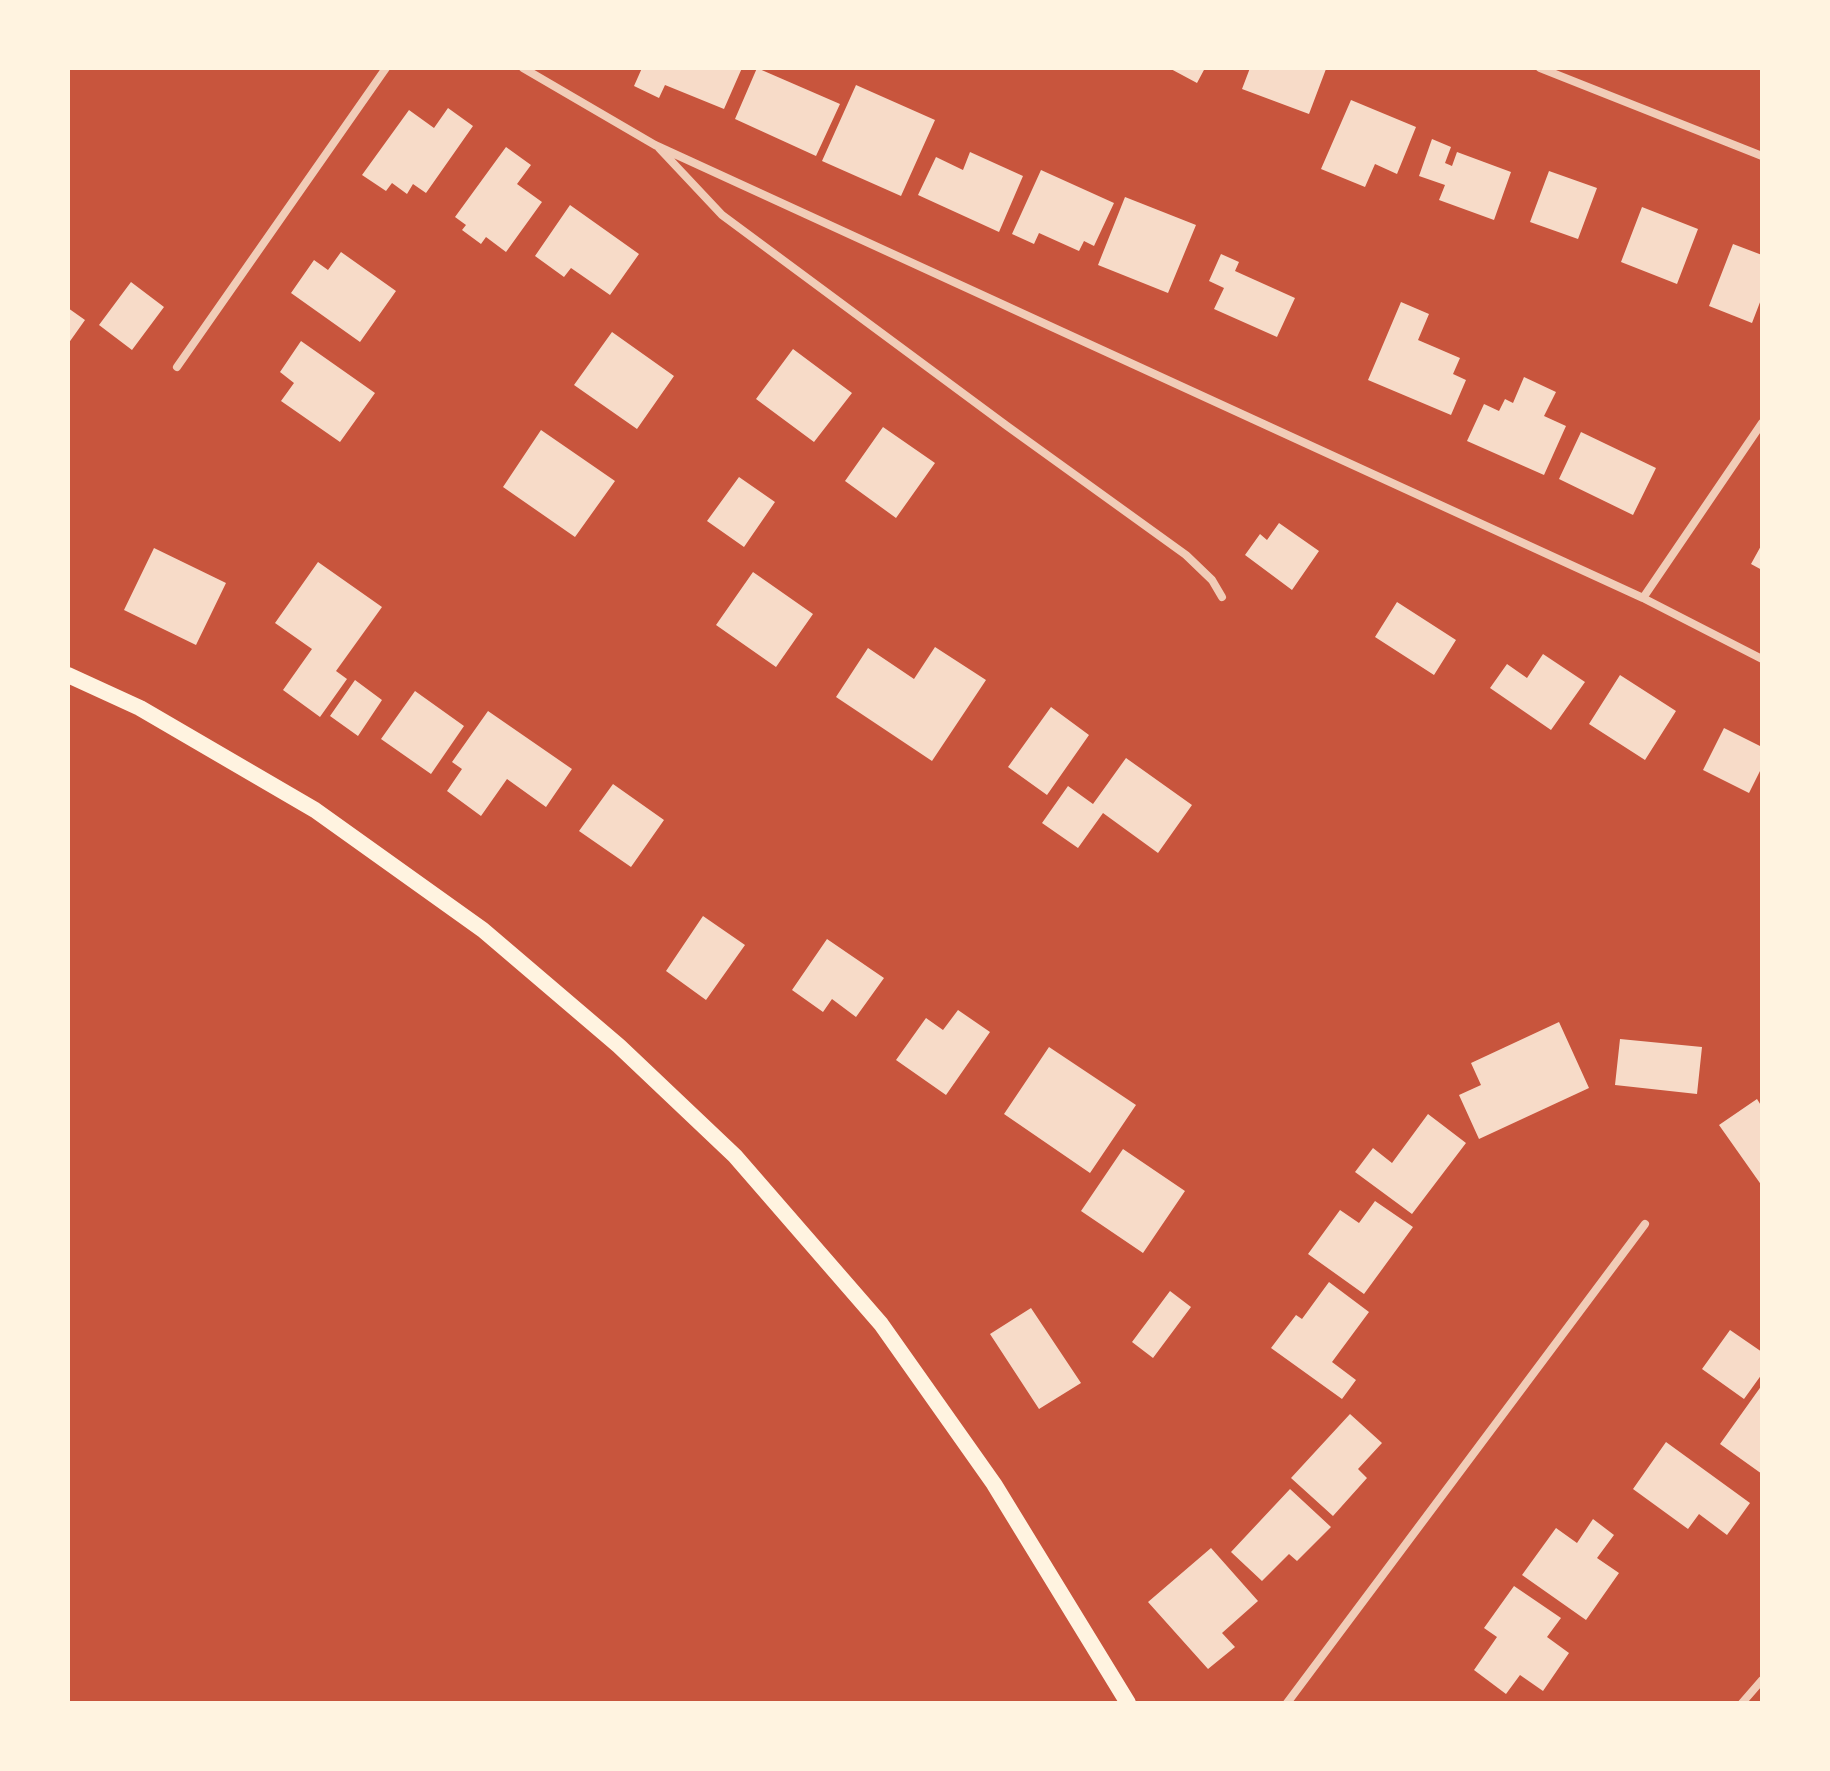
<!DOCTYPE html>
<style>
body{margin:0}
#map{position:relative;width:1830px;height:1771px;overflow:hidden;background:#c8553d;font-family:Mulish,sans-serif}
canvas{display:block}
.frame{position:absolute;inset:0;border:70px solid #fff3e0;pointer-events:none}
</style>
<div id="map">
<canvas width="1830" height="1771"></canvas>
<div class="frame"></div>
</div>
<script>
const c = document.querySelector('canvas').getContext('2d');
c.lineJoin = 'round';
function paint(path, color) {
  c.fillStyle = color;
  c.fill(path, 'evenodd');
}
function poly(rows) {
  const path = new Path2D();
  for (const r of rows) {
    path.moveTo(r[0], r[1]);
    for (let i = 2; i < r.length; i += 2) path.lineTo(r[i], r[i + 1]);
  }
  return path;
}
function trace(path, color, width, dash) {
  c.strokeStyle = color;
  c.lineWidth = width;
  c.lineCap = dash ? 'butt' : 'round';
  c.setLineDash(dash || []);
  c.stroke(path);
}
paint(poly([
 [642,68,742,68,724,109,665,85,659,98,634,86],
 [757,68,840,104,816,156,735,119],
 [1169,68,1205,68,1197,83],
 [1250,68,1323,68,1326,69,1309,114,1242,89],
 [856,85,935,120,901,196,822,161],
 [1351,100,1416,127,1397,174,1375,164,1365,187,1321,169],
 [448,108,473,126,426,193,413,184,407,194,392,183,386,191,362,175,409,110,434,128],
 [1432,139,1451,147,1445,163,1452,166,1457,152,1511,172,1494,220,1439,200,1445,185,1419,176],
 [506,147,531,165,517,184,542,202,506,252,486,237,481,244,462,230,466,225,455,217],
 [970,152,1023,176,999,232,918,195,936,157,963,170],
 [1041,170,1114,203,1094,246,1084,241,1079,251,1039,233,1034,244,1012,234],
 [1549,171,1597,188,1578,239,1530,222],
 [1125,197,1196,225,1168,293,1098,265],
 [570,205,639,254,610,295,571,268,564,277,535,256],
 [1642,207,1698,229,1677,284,1621,262],
 [1733,244,1762,255,1762,297,1752,323,1709,306],
 [341,252,396,291,360,342,291,293,314,260,328,270],
 [1221,254,1239,262,1235,271,1295,298,1277,337,1214,309,1224,288,1209,281],
 [131,282,164,307,132,350,99,325],
 [1401,302,1429,314,1418,340,1460,358,1453,374,1466,380,1451,415,1368,380],
 [68,308,85,320,68,344],
 [612,332,674,376,637,429,574,385],
 [301,341,375,393,340,442,281,401,294,383,280,372],
 [793,349,852,393,814,442,756,399],
 [1524,377,1556,392,1544,416,1566,426,1544,475,1467,441,1484,404,1499,411,1505,399,1513,403],
 [883,427,935,463,896,518,845,481],
 [541,430,615,481,575,537,503,487],
 [1581,432,1656,468,1633,515,1559,479],
 [739,477,775,502,744,547,707,521],
 [1279,523,1319,551,1292,590,1245,555,1260,534,1267,540],
 [1762,544,1762,570,1751,564],
 [154,548,226,583,196,645,124,610],
 [318,562,382,607,336,671,347,679,320,717,283,690,312,649,275,623],
 [753,572,813,614,776,667,716,625],
 [1397,602,1456,640,1434,675,1375,637],
 [935,647,986,680,932,761,836,697,868,648,914,679],
 [1543,654,1585,682,1551,730,1490,688,1507,664,1527,678],
 [1620,675,1676,711,1645,760,1589,724],
 [355,680,382,700,358,736,330,716],
 [415,691,464,726,431,774,381,739],
 [1051,707,1089,735,1047,795,1008,767],
 [488,711,572,769,546,807,507,779,481,816,447,791,462,769,452,762],
 [1724,728,1762,747,1762,767,1749,793,1703,770],
 [1126,758,1192,805,1158,853,1103,813,1078,848,1042,823,1068,786,1093,804],
 [613,784,664,820,631,867,579,831],
 [703,916,745,945,706,1000,666,971],
 [827,939,884,978,856,1017,832,999,823,1012,792,990],
 [958,1010,990,1032,946,1095,896,1060,926,1018,943,1030],
 [1559,1022,1589,1088,1479,1139,1459,1095,1481,1085,1471,1063],
 [1620,1039,1702,1047,1697,1094,1615,1085],
 [1049,1047,1136,1105,1090,1173,1004,1114],
 [1757,1099,1762,1107,1762,1186,1719,1125],
 [1428,1114,1466,1143,1412,1214,1355,1172,1373,1148,1392,1163],
 [1123,1149,1185,1191,1143,1253,1081,1211],
 [1375,1201,1413,1227,1364,1294,1308,1254,1340,1210,1359,1223],
 [1329,1282,1369,1312,1332,1362,1356,1380,1342,1399,1271,1348,1296,1315,1302,1319],
 [1170,1291,1191,1307,1153,1358,1132,1342],
 [1031,1308,1081,1383,1039,1409,990,1334],
 [1730,1330,1762,1352,1762,1374,1744,1399,1702,1369],
 [1762,1385,1762,1474,1720,1444],
 [1350,1414,1382,1443,1358,1469,1367,1478,1333,1516,1291,1478],
 [1666,1442,1750,1503,1727,1535,1699,1514,1688,1529,1633,1489],
 [1290,1489,1331,1527,1297,1561,1289,1554,1262,1581,1231,1552],
 [1593,1519,1614,1535,1597,1558,1619,1573,1586,1620,1522,1575,1556,1528,1577,1543],
 [1211,1548,1258,1601,1222,1633,1235,1647,1208,1669,1148,1602],
 [1514,1586,1561,1618,1547,1637,1569,1653,1543,1691,1520,1675,1506,1694,1474,1670,1497,1637,1484,1628]
]), '#f7dbc8');
trace(poly([
 [523,68,655,145,1643,598,1762,659],
 [1540,68,1762,156],
 [659,148,722,215,1007,426,1186,555,1212,580,1222,597],
 [177,367,386,68],
 [1643,598,1762,423],
 [1287,1703,1645,1224],
 [1742,1703,1762,1680]
]), '#f1ccb7', 8);
trace(poly([
 [68,675,140,708,315,810,483,930,619,1046,735,1156,881,1324,994,1484,1128,1703]
]), '#fff3e0', 16);
</script>
